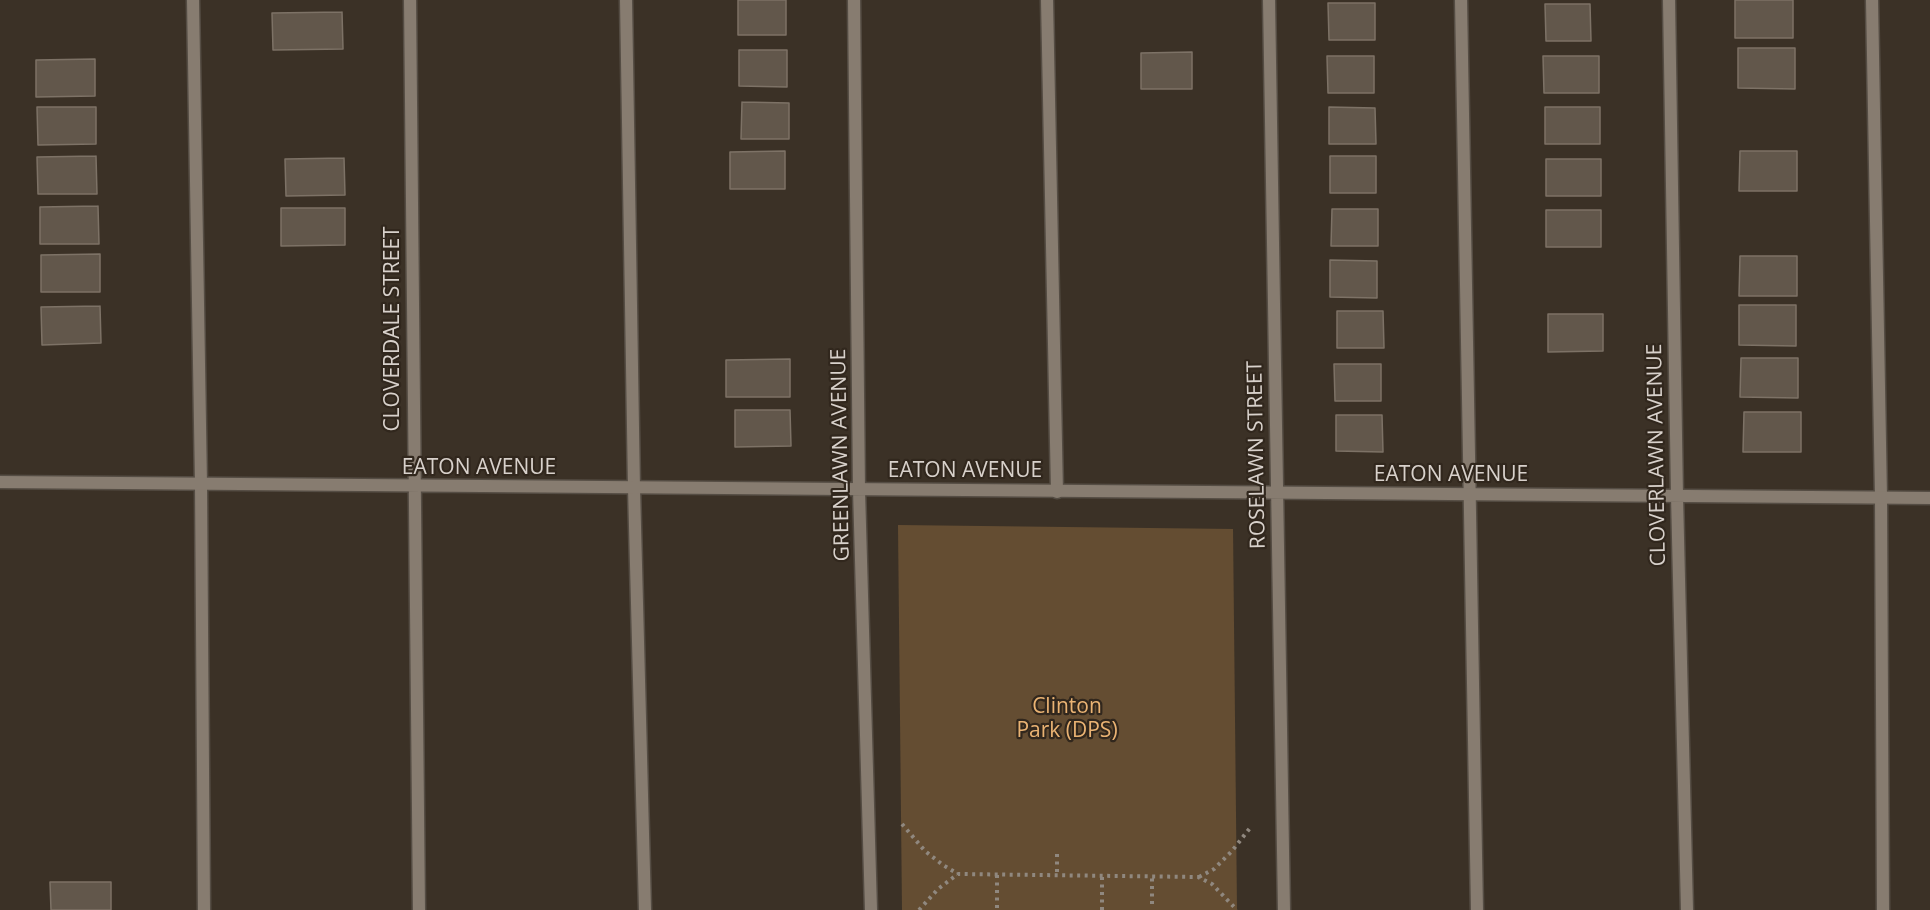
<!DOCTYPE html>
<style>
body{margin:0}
canvas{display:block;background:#3b3126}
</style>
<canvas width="1930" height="910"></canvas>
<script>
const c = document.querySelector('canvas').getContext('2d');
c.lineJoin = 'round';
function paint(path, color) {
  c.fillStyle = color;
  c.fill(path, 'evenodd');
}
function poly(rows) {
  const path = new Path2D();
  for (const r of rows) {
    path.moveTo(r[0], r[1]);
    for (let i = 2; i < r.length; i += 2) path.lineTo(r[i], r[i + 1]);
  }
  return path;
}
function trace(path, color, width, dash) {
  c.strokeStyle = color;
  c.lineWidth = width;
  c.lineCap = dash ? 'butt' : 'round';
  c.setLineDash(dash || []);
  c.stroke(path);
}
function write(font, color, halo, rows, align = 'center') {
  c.font = font + ' "Open Sans",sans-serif';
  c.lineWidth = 4.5;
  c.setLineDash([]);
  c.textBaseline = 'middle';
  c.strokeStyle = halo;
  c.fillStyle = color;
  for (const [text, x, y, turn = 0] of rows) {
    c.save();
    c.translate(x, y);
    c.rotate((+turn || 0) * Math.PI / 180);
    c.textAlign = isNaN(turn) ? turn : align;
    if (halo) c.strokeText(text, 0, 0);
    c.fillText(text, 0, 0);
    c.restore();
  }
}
paint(poly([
 [898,525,1233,529,1237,910,902,910]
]), '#644d32');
const building = poly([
 [738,0,786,0,786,35,738,35,738,0],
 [1735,0,1793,0,1793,38,1735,38,1735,0],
 [1328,3,1375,3,1375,40,1329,40,1328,3],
 [1545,4,1590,4,1591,41,1546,41,1545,4],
 [342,12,343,49,273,50,272,13,342,12],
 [1738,48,1795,48,1795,89,1738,88,1738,48],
 [739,50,787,50,787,87,739,86,739,50],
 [1192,52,1192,89,1141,89,1141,53,1192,52],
 [1327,56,1374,56,1374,93,1328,93,1327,56],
 [1543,56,1599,56,1599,93,1544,93,1543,56],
 [95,59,95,96,36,97,36,60,95,59],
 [742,102,789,103,789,139,741,139,742,102],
 [37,107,96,107,96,144,38,145,37,107],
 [1329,107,1375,108,1376,144,1329,144,1329,107],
 [1545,107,1600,107,1600,144,1545,144,1545,107],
 [785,151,785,189,730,189,730,152,785,151],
 [1740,151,1797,151,1797,191,1739,191,1740,151],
 [96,156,97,194,38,194,37,157,96,156],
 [1330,156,1376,156,1376,193,1330,193,1330,156],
 [344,158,345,195,286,196,285,159,344,158],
 [1546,159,1601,159,1601,196,1546,196,1546,159],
 [98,206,99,244,40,244,40,207,98,206],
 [281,208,345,208,345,245,281,246,281,208],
 [1332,209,1378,209,1378,246,1331,246,1332,209],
 [1546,210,1601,210,1601,247,1546,247,1546,210],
 [100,254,100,292,41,292,41,255,100,254],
 [1740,256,1797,256,1797,296,1739,296,1740,256],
 [1330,260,1377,261,1377,298,1330,297,1330,260],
 [1739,305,1796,305,1796,346,1739,345,1739,305],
 [100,306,101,343,42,345,41,307,100,306],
 [1337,311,1383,311,1384,348,1337,348,1337,311],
 [1548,314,1603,314,1603,351,1548,352,1548,314],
 [1741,358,1798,358,1798,398,1740,397,1741,358],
 [790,359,790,397,726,397,726,360,790,359],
 [1334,364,1381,364,1381,401,1335,401,1334,364],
 [735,410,790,410,791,446,735,447,735,410],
 [1744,412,1801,412,1801,452,1743,452,1744,412],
 [1336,415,1382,415,1383,452,1336,451,1336,415],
 [50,882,111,882,111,910,51,910,50,882]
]);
paint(building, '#62574b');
trace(building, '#7d7266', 1.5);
const service = poly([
 [193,0,201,484,204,910],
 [626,0,634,488,645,910],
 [1047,0,1057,492],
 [1461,0,1477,910],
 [1872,0,1881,497,1883,910]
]);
const minor = poly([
 [410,0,419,910],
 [854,0,859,490,871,910],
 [1269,0,1284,910],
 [1669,0,1677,496,1687,910],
 [0,482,1930,498]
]);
trace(service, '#554d44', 15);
trace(minor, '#554d44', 15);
trace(poly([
 [902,824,925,851,943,865,958,874],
 [1057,854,1057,875],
 [997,875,997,910],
 [1199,877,1214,869,1232,851,1250,828],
 [1152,904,1152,876],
 [919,910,938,889,958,874,1198,877,1212,884,1237,910],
 [1102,910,1102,876]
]), '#90887f', 4, [3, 4.5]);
trace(service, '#877c70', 12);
trace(minor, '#877c70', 12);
write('21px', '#d8d1cb', '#31271d', [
 ["CLOVERDALE STREET",393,329,-90],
 ["GREENLAWN AVENUE",841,455,-91],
 ["ROSELAWN STREET",1257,455,-91],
 ["CLOVERLAWN AVENUE",1657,455,-91],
 ["EATON AVENUE",479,468],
 ["EATON AVENUE",965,471],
 ["EATON AVENUE",1451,475]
]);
write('21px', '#eab373', '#31271d', [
 ["Clinton",1067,707],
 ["Park (DPS)",1067,731]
]);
</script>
